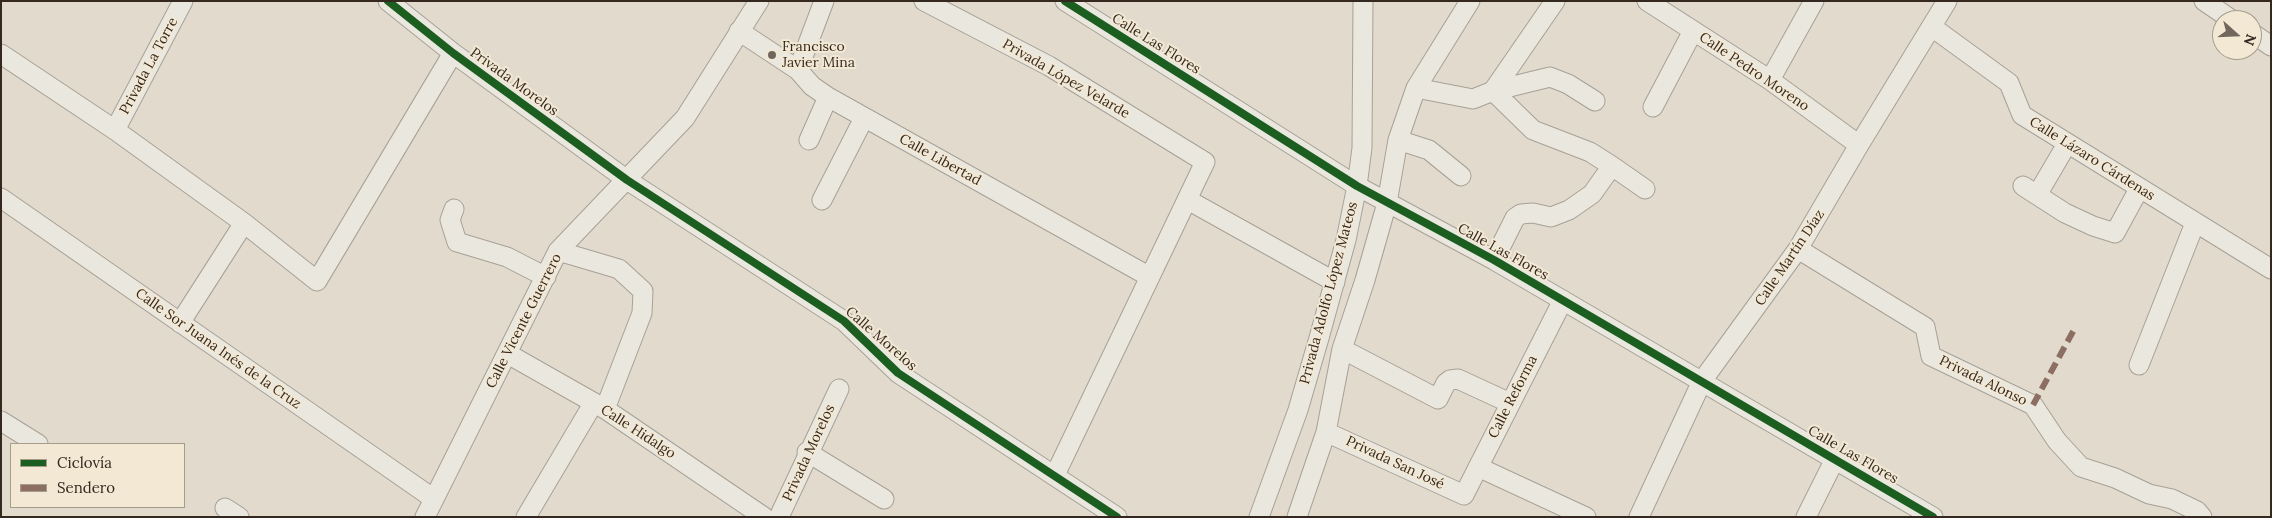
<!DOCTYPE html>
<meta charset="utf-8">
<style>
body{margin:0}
#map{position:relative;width:2272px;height:518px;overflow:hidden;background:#e2dbcd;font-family:Lora,serif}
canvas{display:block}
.frame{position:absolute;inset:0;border:2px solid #35291f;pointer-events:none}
.legend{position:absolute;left:10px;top:443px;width:175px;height:65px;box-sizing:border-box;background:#f2e8d4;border:1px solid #a69c8c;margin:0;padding:6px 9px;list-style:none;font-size:15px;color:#35291f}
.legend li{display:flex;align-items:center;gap:10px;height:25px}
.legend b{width:25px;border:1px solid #a69c8c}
.north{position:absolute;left:2212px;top:10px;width:50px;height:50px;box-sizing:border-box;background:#f2e8d4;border:1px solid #a69c8c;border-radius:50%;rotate:110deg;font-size:14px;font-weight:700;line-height:20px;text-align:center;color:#35291f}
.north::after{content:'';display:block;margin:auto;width:18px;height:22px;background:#72675c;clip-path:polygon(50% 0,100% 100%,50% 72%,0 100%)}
</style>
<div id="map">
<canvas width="2272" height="518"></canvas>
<div class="frame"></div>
<ul class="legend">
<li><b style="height:6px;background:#1b5e20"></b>Ciclovía</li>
<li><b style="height:6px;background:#8d6e63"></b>Sendero</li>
</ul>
<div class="north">N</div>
</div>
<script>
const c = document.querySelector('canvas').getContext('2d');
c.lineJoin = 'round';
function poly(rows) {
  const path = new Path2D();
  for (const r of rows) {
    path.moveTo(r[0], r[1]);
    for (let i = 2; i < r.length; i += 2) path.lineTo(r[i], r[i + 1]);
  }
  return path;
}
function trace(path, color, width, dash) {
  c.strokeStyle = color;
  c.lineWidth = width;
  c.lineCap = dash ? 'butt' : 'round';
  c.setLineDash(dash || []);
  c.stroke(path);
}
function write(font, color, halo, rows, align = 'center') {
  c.font = font + ' Lora,serif';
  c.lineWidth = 4;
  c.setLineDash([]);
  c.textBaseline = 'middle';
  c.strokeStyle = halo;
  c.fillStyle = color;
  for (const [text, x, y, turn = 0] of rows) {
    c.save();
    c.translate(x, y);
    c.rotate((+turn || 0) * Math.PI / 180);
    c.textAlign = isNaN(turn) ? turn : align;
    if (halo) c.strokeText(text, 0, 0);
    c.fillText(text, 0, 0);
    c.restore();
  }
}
const minor = poly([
 [388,1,453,53,627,180,844,321,898,373,1117,517],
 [924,1,1049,66,1205,162,1055,475],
 [1065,1,1357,186,1494,260,1933,517],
 [1647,1,1770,80,1859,145],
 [2204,1,2232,20],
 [1932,27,2009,83,2022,115,2271,269],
 [739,31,798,70,812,86,828,97,1150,277],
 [2252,33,2271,46],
 [1,54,115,130,244,223,317,281,453,53],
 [798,70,824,1],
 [1770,80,1814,1],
 [1416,88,1473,99,1493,91,1533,130,1590,152,1612,166],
 [1493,91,1550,77,1568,84,1595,101],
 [1493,91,1555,1],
 [1653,107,1693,31],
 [115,130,183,1],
 [809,140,828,97],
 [1398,140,1429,150,1461,176],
 [2023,186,2065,213,2093,226,2115,233,2139,189],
 [2037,195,2067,144],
 [1,198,434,499],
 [822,200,864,118],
 [1188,200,1335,282],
 [454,209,450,220,457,242,507,257,546,277],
 [1798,249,1925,327,1931,356,2033,405,2057,441,2081,467,2115,478,2149,494,2172,499,2197,511,2202,517],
 [558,251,619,269,643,291,642,313,605,409],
 [1494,260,1515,218,1521,214,1533,213,1551,217,1569,210,1592,194,1612,166,1645,189],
 [180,323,244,223],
 [1342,349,1438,399,1446,383,1450,380,1458,379,1510,403],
 [508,354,605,409,764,517],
 [2139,365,2195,223],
 [1,421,38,444],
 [1326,432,1464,495,1563,300],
 [807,452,884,499],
 [1478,467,1586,517],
 [225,508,239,517],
 [425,517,558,251,685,118,759,1],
 [526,517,593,404],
 [779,517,839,389],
 [1259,517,1298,410,1319,338,1346,240,1357,186,1362,148,1363,1],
 [1297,517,1326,432,1342,349,1365,280,1387,203,1398,140,1416,88,1470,1],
 [1639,517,1702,381,1798,249,1859,145,1947,1],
 [1806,517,1835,459]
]);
trace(minor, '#a7a096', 21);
trace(minor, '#eae7df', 19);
trace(poly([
 [2033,405,2076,326]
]), '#8d6e63', 6, [12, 6]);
trace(poly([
 [388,1,453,53,627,180,844,321,898,373,1117,517],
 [1065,1,1357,186,1494,260,1933,517]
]), '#1b5e20', 8);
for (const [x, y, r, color] of [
 [772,55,5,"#72675c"]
]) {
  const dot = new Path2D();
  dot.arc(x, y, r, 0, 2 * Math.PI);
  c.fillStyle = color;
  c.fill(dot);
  trace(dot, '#f2e8d4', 2);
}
write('14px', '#35291f', '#f2e8d4', [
 ["Calle Las Flores",1156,44,32],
 ["Privada La Torre",149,66,-62],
 ["Calle Pedro Moreno",1754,72,34],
 ["Privada López Velarde",1066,79,30],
 ["Privada Morelos",514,82,36],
 ["Calle Lázaro Cárdenas",2092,159,32],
 ["Calle Libertad",940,160,29],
 ["Calle Las Flores",1503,252,29],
 ["Calle Martín Díaz",1790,258,-56],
 ["Privada Adolfo López Mateos",1329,293,-75],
 ["Calle Vicente Guerrero",524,321,-63],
 ["Calle Morelos",881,339,41],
 ["Calle Sor Juana Inés de la Cruz",218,349,35],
 ["Privada Alonso",1983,381,26],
 ["Calle Reforma",1513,397,-63],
 ["Calle Hidalgo",638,432,33],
 ["Privada Morelos",809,453,-65],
 ["Calle Las Flores",1853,455,30],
 ["Privada San José",1395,463,25]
]);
write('14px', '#35291f', '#f2e8d4', [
 ["Francisco",782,47],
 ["Javier Mina",782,63]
], 'left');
</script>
